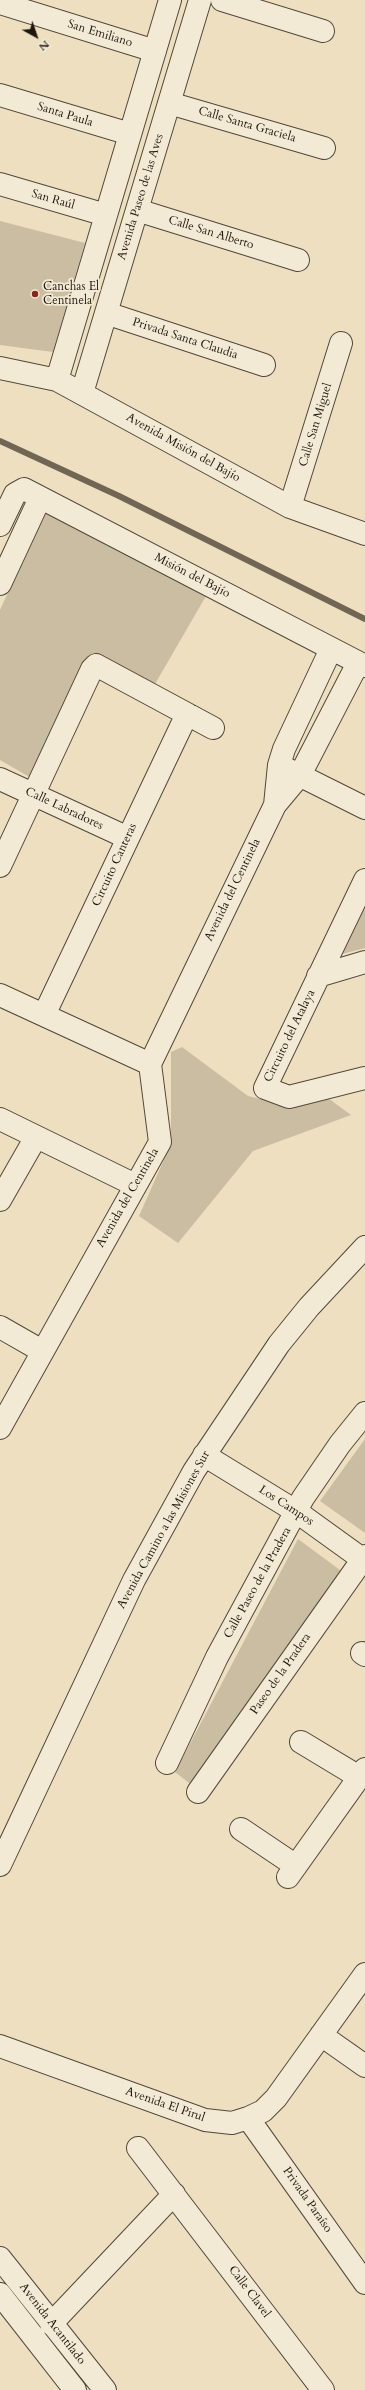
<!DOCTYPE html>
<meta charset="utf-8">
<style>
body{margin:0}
#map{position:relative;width:365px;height:2390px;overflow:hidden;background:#eddfc0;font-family:Cardo,serif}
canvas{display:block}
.north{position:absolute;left:16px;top:16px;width:40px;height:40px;-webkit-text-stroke:3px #f3ead6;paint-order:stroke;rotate:140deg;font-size:11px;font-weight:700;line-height:16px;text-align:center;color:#1e160c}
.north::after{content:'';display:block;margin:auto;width:14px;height:18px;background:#1e160c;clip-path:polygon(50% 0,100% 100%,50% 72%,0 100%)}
</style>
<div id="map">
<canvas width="365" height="2390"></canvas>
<div class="north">N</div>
</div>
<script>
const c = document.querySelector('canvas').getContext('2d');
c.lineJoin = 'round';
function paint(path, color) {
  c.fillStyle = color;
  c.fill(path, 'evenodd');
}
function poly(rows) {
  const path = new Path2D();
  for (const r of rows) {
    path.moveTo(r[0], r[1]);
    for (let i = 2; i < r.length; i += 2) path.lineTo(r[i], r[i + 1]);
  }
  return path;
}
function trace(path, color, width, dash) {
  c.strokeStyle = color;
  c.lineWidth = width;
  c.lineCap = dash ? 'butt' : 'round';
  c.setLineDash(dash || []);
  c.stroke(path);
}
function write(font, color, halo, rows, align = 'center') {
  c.font = font + ' Cardo,serif';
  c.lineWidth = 3.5;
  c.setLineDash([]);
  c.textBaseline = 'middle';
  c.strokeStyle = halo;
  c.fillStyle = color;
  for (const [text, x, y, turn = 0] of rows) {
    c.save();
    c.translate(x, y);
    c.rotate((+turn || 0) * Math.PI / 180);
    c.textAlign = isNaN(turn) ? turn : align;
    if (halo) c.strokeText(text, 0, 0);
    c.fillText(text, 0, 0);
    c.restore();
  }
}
paint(poly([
 [0,221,85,243,53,352,0,345],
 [45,512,206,596,155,684,92,658,33,779,0,760,0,610],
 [365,899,365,948,338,955],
 [182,1047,248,1096,286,1105,321,1093,351,1115,253,1151,178,1243,139,1216,171,1144,171,1052],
 [365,1439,365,1533,320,1501],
 [298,1539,344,1573,198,1790,175,1772]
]), '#cabda1');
trace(poly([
 [0,441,119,496,365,619]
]), '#706653', 6);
const minor = poly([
 [222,0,323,31],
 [0,3,155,51],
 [0,95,130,134],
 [169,103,324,148],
 [0,184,106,215],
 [137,210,298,260],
 [106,313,264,365],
 [0,368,57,380,290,507,365,534],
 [57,380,170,0],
 [82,393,200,0],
 [290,507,341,343],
 [0,525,15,494,24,489,365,666],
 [0,584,40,498],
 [287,769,365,808],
 [0,779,128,838],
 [275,805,279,765,284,749,331,649],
 [0,866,92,669,96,665,213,728],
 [365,880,265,1088,289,1097,365,1078],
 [318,976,365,962],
 [0,995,150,1064],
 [44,1015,187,714],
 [0,1119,135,1185],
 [0,1200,36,1137],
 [0,1327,42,1351],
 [0,1428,160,1142,150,1064,275,805,300,775,358,663],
 [204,1455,297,1512,365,1561],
 [362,1653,365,1655],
 [301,1742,359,1777],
 [167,1763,217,1657,303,1498,340,1444,365,1413],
 [198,1792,365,1556],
 [241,1829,296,1866],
 [0,1865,134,1580,194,1471,279,1344,309,1307,365,1247],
 [288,1877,365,1769],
 [321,2035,365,2066],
 [0,2046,205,2120,232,2123,248,2118,263,2111,276,2098,365,1974],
 [248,2118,365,2283],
 [138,2148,323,2390],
 [0,2258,105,2390],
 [0,2294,75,2390],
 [51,2324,174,2194]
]);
trace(minor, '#524839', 24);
trace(minor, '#f3ead6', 22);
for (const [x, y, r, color] of [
 [35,294,4,"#8f2418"]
]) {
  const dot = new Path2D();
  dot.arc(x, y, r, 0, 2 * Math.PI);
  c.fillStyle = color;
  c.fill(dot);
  trace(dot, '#f3ead6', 1.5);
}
write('12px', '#1e160c', '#f3ead6', [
 ["San Emiliano",100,34,17],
 ["Santa Paula",65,115,17],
 ["Calle Santa Graciela",247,125,16],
 ["Avenida Paseo de las Aves",141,197,-73],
 ["San Raúl",53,200,16],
 ["Calle San Alberto",211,233,17],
 ["Privada Santa Claudia",185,339,18],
 ["Calle San Miguel",316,425,-73],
 ["Avenida Misión del Bajío",183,448,29],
 ["Misión del Bajío",192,576,27],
 ["Calle Labradores",64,809,25],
 ["Circuito Canteras",115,865,-65],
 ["Avenida del Centinela",233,890,-64],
 ["Circuito del Atalaya",290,1036,-64],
 ["Avenida del Centinela",128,1198,-60],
 ["Los Campos",286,1506,33],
 ["Avenida Camino a las Misiones Sur",164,1530,-61],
 ["Calle Paseo de la Pradera",258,1583,-61],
 ["Paseo de la Pradera",281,1674,-55],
 ["Avenida El Pirul",165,2105,19],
 ["Privada Paraíso",307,2200,55],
 ["Calle Clavel",249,2292,53],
 ["Avenida Acantilado",52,2324,52]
]);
write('12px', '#1e160c', '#f3ead6', [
 ["Canchas El",43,287],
 ["Centinela",43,301]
], 'left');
</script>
